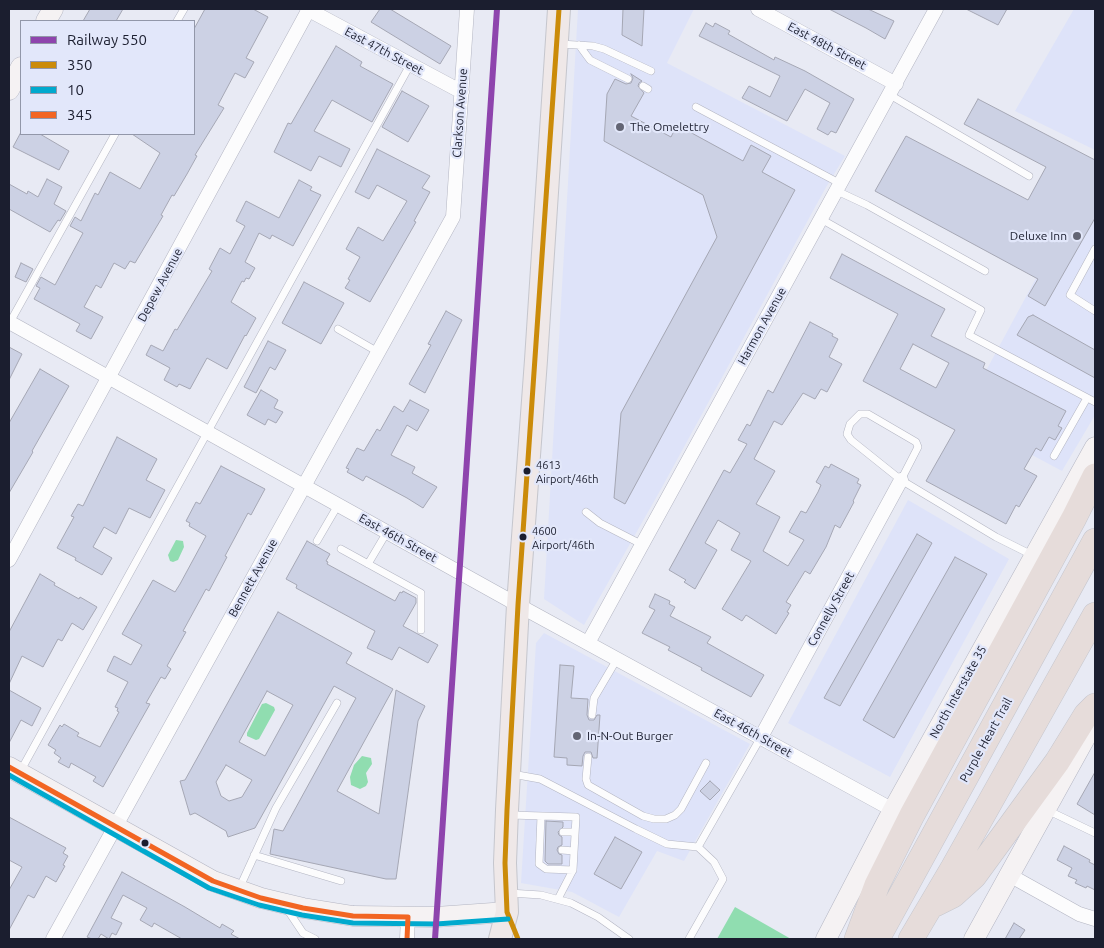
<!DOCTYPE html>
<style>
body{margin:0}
#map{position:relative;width:1104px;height:948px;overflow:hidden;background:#e8eaf4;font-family:Ubuntu,sans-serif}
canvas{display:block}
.frame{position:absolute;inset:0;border:10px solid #1b1e2f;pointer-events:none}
.legend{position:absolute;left:20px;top:20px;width:175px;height:115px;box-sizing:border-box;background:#e2e7fa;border:1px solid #9297a9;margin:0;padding:6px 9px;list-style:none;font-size:15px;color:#1b1e2f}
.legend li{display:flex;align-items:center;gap:10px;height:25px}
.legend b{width:25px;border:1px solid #9297a9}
</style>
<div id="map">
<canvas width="1104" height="948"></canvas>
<div class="frame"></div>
<ul class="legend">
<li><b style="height:6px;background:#8e44ad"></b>Railway 550</li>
<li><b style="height:6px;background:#cb8b09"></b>350</li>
<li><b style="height:6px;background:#00a9ce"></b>10</li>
<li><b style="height:6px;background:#f26522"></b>345</li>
</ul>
</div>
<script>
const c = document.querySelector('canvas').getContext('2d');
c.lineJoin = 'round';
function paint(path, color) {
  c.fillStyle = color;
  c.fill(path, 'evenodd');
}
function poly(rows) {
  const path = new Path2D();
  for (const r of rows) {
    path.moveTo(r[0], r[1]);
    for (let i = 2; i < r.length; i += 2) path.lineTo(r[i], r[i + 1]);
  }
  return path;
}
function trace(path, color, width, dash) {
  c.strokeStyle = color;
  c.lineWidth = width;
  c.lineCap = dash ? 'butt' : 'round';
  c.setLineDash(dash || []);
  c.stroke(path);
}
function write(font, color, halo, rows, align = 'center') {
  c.font = font + ' Ubuntu,sans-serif';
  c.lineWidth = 4.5;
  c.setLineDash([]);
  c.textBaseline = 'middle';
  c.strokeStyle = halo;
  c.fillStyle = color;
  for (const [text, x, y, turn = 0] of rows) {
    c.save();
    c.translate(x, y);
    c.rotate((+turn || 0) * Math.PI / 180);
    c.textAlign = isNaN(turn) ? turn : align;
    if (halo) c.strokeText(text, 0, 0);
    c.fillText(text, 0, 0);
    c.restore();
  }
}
paint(poly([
 [578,9,694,9,667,63,845,156,825,189,661,489,584,625,544,599],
 [1074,9,1095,9,1095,150,1015,111],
 [1095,169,1095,415,1062,471,961,417],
 [908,500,1009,559,890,777,788,723],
 [544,633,750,744,684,861,657,851,619,917,572,892,521,883,536,643]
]), '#dee3f9');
paint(poly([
 [176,540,183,541,184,547,178,560,173,562,170,561,168,555],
 [266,703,274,707,275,710,259,739,256,740,247,736,247,733,262,704],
 [362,756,371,758,372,764,366,773,368,782,366,786,360,789,351,785,350,777,354,765],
 [735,907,791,939,717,939]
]), '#90ddb0');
const building = poly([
 [90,9,123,9,116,21,83,21,90,9],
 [205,9,253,9,268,17,246,58,254,62,245,78,235,73,218,105,224,108,195,155,197,156,187,174,174,196,172,195,161,215,163,216,135,263,130,261,125,269,114,263,101,288,96,285,84,307,103,317,91,339,76,331,80,324,34,299,40,288,36,286,41,277,55,285,83,233,70,226,75,217,81,221,95,193,98,195,110,172,140,189,160,153,132,134,194,134,194,29,205,9],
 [380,9,390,9,451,46,440,64,371,22,380,9],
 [623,9,644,9,642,46,622,35,623,9],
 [829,9,868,9,894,21,885,39,866,28,829,9],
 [966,9,1007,9,998,25,966,9],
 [706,23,713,27,715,23,730,31,728,34,774,60,775,57,805,71,854,99,836,133,831,131,828,135,817,129,830,103,805,89,787,121,742,98,749,86,770,97,780,76,699,36,706,23],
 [336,46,362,62,360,66,393,84,372,122,332,100,314,131,350,149,341,167,319,156,311,171,274,152,288,123,291,124,336,46],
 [631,74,642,81,639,83,638,86,644,93,631,116,671,137,677,125,743,161,751,145,771,156,762,172,795,190,625,504,614,498,621,413,717,237,703,195,604,141,607,94,615,79,626,84,631,83,633,78,631,74],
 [402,91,429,106,408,142,382,127,402,91],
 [978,99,1095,160,1095,218,1045,306,1028,296,1038,279,875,191,906,136,1028,200,1046,167,964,124,978,99],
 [20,134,40,134,69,151,59,170,13,147,20,134],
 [377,149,430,176,422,188,430,192,414,221,416,222,370,302,345,288,350,280,348,279,360,257,346,249,358,227,383,241,407,201,377,185,369,199,355,192,377,149],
 [47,179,62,187,54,204,66,211,60,221,58,220,50,232,9,209,9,184,27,194,28,191,38,197,47,179],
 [299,180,312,187,310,190,321,195,293,246,272,235,270,239,259,233,245,262,255,268,249,279,246,278,244,282,242,281,231,302,256,318,246,336,245,335,227,369,207,358,190,389,179,384,177,387,164,380,170,368,146,355,151,345,163,351,175,329,177,330,212,271,209,269,220,248,230,254,245,226,236,221,246,201,279,218,299,180],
 [842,254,945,309,931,336,985,363,983,368,1066,411,1058,426,1062,428,1055,440,1049,437,1041,451,1036,448,1024,469,1037,476,1019,507,1016,505,1006,524,926,481,955,430,863,381,898,314,830,278,842,254],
 [913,344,949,363,936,388,900,369,913,344],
 [21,263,33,269,26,282,15,277,21,263],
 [304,282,344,303,321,344,282,323,304,282],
 [446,311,462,320,425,393,409,384,431,345,428,344,446,311],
 [1033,315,1095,350,1095,378,1017,335,1028,317,1033,315],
 [810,322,833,334,832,336,838,339,829,357,842,364,827,392,821,389,815,399,803,393,782,425,774,421,754,459,775,471,756,504,780,517,763,551,788,566,804,540,789,532,801,511,806,513,818,492,821,485,816,482,825,466,829,468,831,464,859,479,857,483,861,485,853,501,854,502,840,528,835,525,826,547,810,574,805,571,786,602,791,605,787,612,789,613,776,634,746,615,742,621,722,609,751,561,731,550,740,533,718,520,705,543,717,550,695,589,684,582,686,580,669,570,724,470,730,473,747,444,738,440,747,424,750,426,768,390,773,393,810,322],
 [268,341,286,350,275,370,270,367,256,393,244,387,268,341],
 [9,347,22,354,9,380,9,347],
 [40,369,69,386,32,451,33,452,9,493,9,423,40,369],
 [261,390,278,400,274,408,283,412,276,423,268,419,265,425,247,415,261,390],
 [410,400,429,410,417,431,407,425,391,455,415,467,412,473,437,487,423,508,407,498,366,476,363,481,347,472,349,469,346,468,357,448,364,451,377,429,380,431,394,406,403,412,410,400],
 [117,437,157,459,146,480,165,490,150,518,129,508,116,534,104,527,93,547,112,558,102,575,75,560,76,558,57,548,74,517,71,516,78,504,83,506,117,437],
 [221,466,265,489,251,515,248,513,225,556,227,557,209,591,206,589,183,631,186,632,167,666,171,669,165,679,161,677,146,703,150,704,103,787,93,781,96,777,71,763,69,768,58,762,61,758,54,753,56,750,48,745,60,725,62,727,64,724,79,733,77,736,100,747,119,712,117,711,118,708,115,707,128,682,107,671,114,656,131,665,142,645,122,634,153,580,175,592,180,584,206,536,189,526,190,523,186,521,196,502,200,504,221,466],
 [917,534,932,543,840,706,824,698,917,534],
 [307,541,330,554,326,561,328,562,327,564,395,601,400,592,402,593,403,591,416,598,416,603,403,626,438,645,428,663,399,647,392,660,367,648,375,631,296,588,297,585,286,579,307,541],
 [955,557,987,574,894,738,863,720,955,557],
 [40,574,55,583,54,585,79,599,80,597,97,607,83,630,72,623,62,641,58,639,43,667,22,656,9,684,9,632,40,574],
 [655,594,670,601,669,604,675,607,670,616,711,637,707,643,764,675,751,697,701,670,702,668,668,650,670,647,642,633,655,610,649,607,655,594],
 [278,612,352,653,346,663,393,689,337,791,379,814,396,690,425,706,418,721,396,879,386,879,270,854,274,829,283,831,356,698,334,686,255,828,228,837,226,831,195,813,190,815,180,781,185,780,278,612],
 [267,691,293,705,265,756,239,742,267,691],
 [226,765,252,780,242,797,229,801,221,796,216,782,226,765],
 [560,665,574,666,571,698,588,699,587,715,589,720,594,720,597,715,600,715,597,758,593,758,591,752,585,752,583,756,582,766,567,765,567,758,554,757,560,665],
 [9,690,41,708,32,726,21,720,9,743,9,690],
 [1095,772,1095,815,1077,804,1095,772],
 [710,781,720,790,710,800,700,791,710,781],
 [9,817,66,848,63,853,68,856,63,865,65,866,56,882,46,876,34,898,28,895,9,930,9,890,22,867,9,860,9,817],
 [546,821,563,822,563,827,558,832,559,835,562,837,562,845,558,847,557,850,559,854,562,855,562,864,548,864,545,861,546,821],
 [615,837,642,852,621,889,594,874,615,837],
 [1064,846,1090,860,1089,862,1095,865,1095,890,1087,886,1086,888,1075,883,1077,880,1068,876,1072,868,1057,860,1064,846],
 [122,872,185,907,220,928,222,924,234,931,231,934,240,939,182,939,154,923,152,927,140,920,147,908,123,895,111,918,122,923,116,935,112,933,109,939,101,934,98,939,92,939,87,937,122,872],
 [1014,923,1025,930,1019,939,1005,939,1014,923]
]);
paint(building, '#ccd1e4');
trace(building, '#a5a7b4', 1);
const lane = poly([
 [177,21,184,9],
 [560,44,593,46,604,49,651,71],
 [579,45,590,60,628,79],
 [643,86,648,89],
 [890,95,1029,176],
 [696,107,841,184],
 [837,191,867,205,985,271],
 [821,219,981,310,969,335,1095,402],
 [1095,249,1070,295,1095,311],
 [9,324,115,134],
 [338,329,378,352],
 [1054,456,1087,398],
 [901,480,918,447,916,442,868,414,860,414,850,424,847,434,851,440,901,480,996,537,1032,555],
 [586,512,600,523,641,544],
 [317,541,338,505],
 [341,549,421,593,421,630],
 [368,564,387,532],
 [592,715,594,698,617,659],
 [588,757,586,779,588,785,643,816,654,819,666,819,675,815,681,809,706,763],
 [20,772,410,65],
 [512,774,540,779,636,829,667,844,698,847,714,862,723,879,689,939],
 [1047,810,1095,833],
 [510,815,576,817,573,870,558,899],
 [541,816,539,864,546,869,573,870],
 [563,832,575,832],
 [698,847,761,737],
 [562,850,574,851],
 [254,855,341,881],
 [239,889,276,808,337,703],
 [509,893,541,895,571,903,598,917,629,939],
 [287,909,303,933,315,939]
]);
const street = poly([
 [307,9,462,92],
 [758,9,896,84],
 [9,322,518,605,893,810],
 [9,560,309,9],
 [588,643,936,9],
 [761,737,901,480],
 [1011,876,1079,914,1095,919],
 [53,939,453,217,467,9],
 [407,939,408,917]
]);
const secondary = poly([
 [46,21,53,9],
 [9,90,21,67],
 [9,767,213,881,261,898,303,908,353,916,436,917,507,912],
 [826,939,893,810,1095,447],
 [974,939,1089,731]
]);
const primary = poly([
 [500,939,507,912,505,863,507,810,518,605,536,360,559,9]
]);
const highway = poly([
 [935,904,953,895,974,876,1057,762,1086,715,1095,706],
 [857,939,877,885,912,815,1074,518,1095,476],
 [877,939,1095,541],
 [911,939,953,868,1095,615]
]);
trace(lane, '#b3b5c2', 8);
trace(street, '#b3b5c2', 15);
trace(secondary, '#b3b5c2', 21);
trace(primary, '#c5c6cd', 24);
trace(highway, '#c5c6cd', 26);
trace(lane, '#fcfcfd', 7);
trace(street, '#fcfcfd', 14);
trace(secondary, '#f5f2f3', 20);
trace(primary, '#efe8e8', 22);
trace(highway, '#e6dcda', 25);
trace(poly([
 [518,939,507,912,505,863,507,810,518,605,559,9]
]), '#cb8b09', 5);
trace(poly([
 [9,775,209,888,259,905,302,915,353,923,436,924,508,919]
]), '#00a9ce', 5);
trace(poly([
 [9,767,213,881,261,898,303,908,353,916,408,917,407,939]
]), '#f26522', 5);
trace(poly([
 [435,939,497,9]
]), '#8e44ad', 6);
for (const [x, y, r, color] of [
 [620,127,5,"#636574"],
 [1077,236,5,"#636574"],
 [527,471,4.5,"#1b1e2f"],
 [523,537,4.5,"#1b1e2f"],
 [577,736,5,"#636574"],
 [145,843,4.5,"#1b1e2f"]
]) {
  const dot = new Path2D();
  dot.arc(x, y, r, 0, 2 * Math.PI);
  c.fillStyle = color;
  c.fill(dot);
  trace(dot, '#e2e7fa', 2);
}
write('11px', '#1b1e2f', '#e2e7fa', [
 ["4613",536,465],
 ["Airport/46th",536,479],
 ["4600",532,531],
 ["Airport/46th",532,545]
], 'left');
write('12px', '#1b1e2f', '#e2e7fa', [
 ["East 48th Street",827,46,28],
 ["East 47th Street",384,51,28],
 ["Clarkson Avenue",460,113,-86],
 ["Depew Avenue",160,285,-62],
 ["Harmon Avenue",762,326,-61],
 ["East 46th Street",398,538,29],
 ["Bennett Avenue",253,578,-61],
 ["Connelly Street",831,609,-61],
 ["North Interstate 35",958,692,-61],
 ["East 46th Street",753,733,29],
 ["Purple Heart Trail",986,740,-61]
]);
write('12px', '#1b1e2f', '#e2e7fa', [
 ["The Omelettry",630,127],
 ["Deluxe Inn",1067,236,"right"],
 ["In-N-Out Burger",587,736]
], 'left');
</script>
